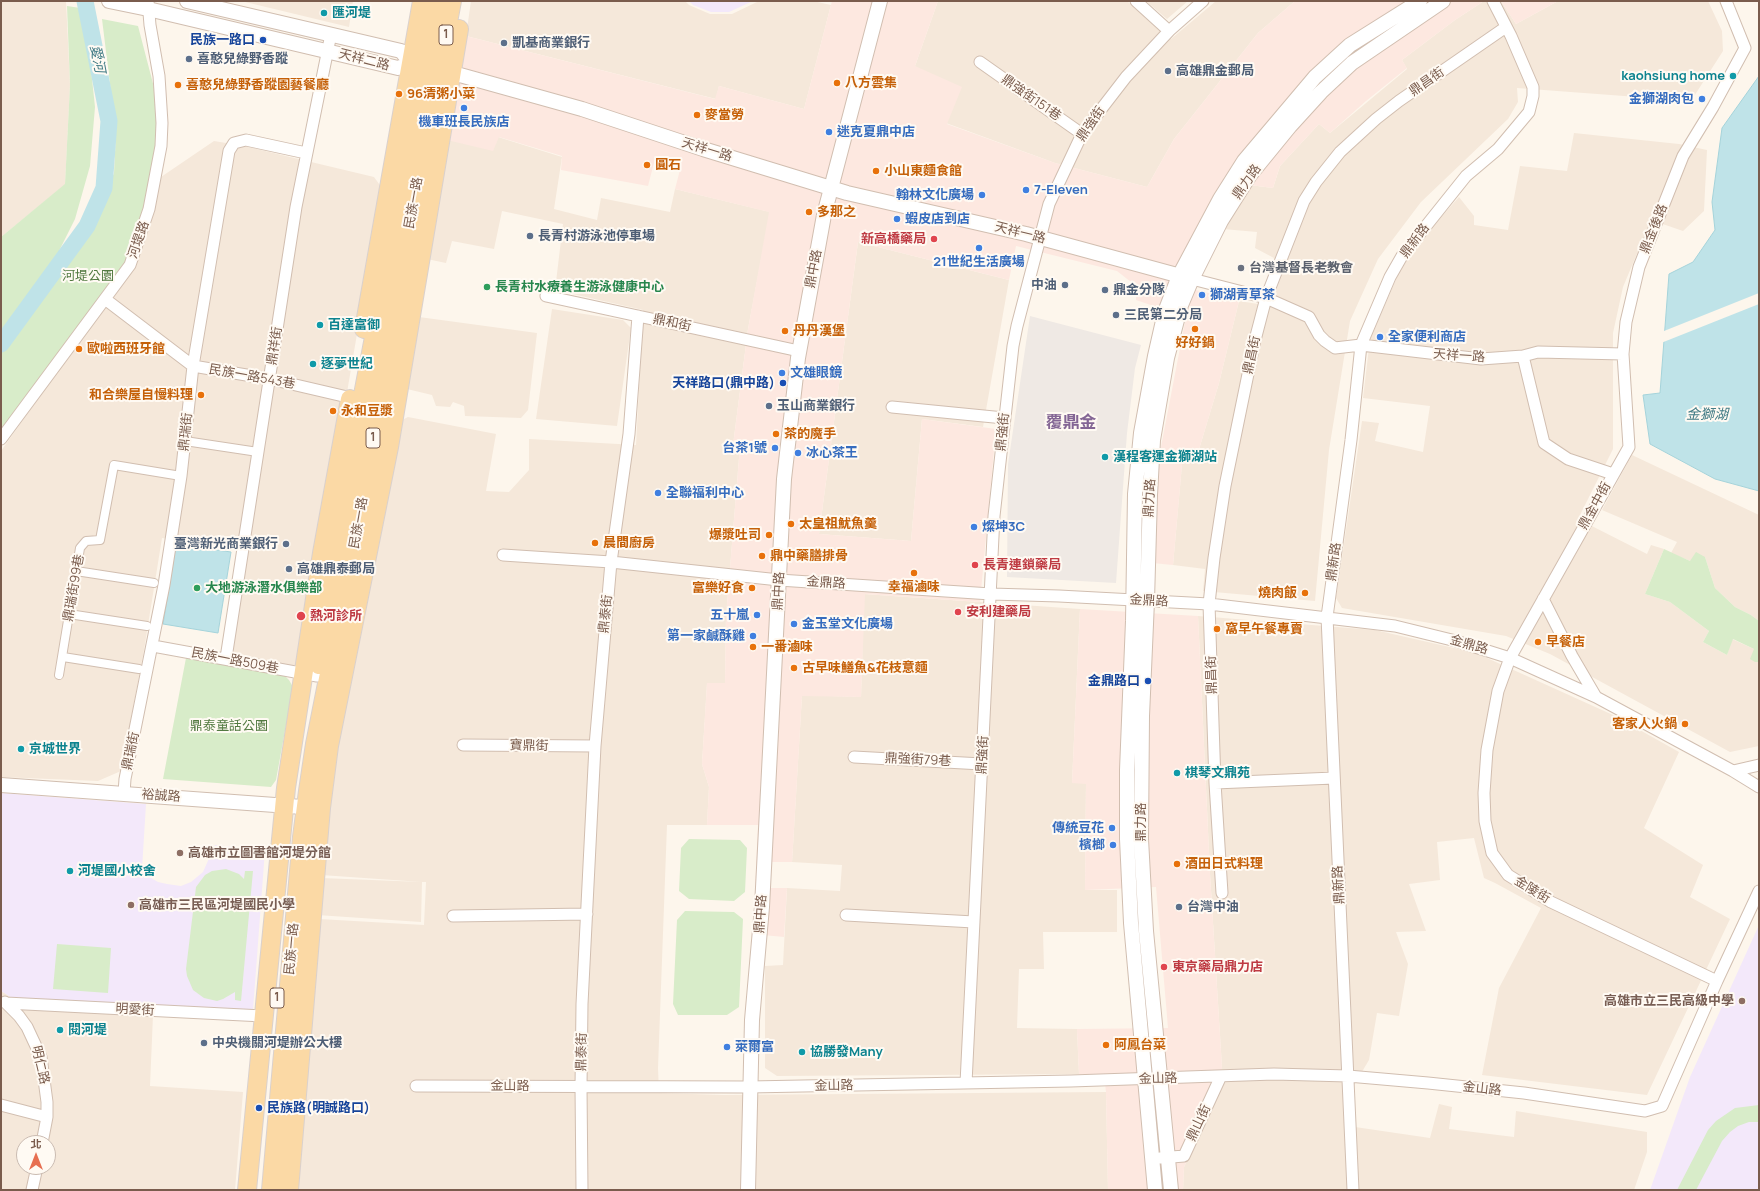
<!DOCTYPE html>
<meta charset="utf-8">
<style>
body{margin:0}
#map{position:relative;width:1760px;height:1191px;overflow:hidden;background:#fdf6ec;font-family:Manrope,"Noto Sans TC",sans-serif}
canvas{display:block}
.frame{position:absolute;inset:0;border:2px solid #7a5c4d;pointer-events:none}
.north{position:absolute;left:16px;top:1135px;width:40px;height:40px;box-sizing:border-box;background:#fffaf3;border:1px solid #cabbb1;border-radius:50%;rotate:0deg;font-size:11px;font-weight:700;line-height:16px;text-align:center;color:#7a5c4d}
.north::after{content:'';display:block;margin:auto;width:14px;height:18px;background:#e76f51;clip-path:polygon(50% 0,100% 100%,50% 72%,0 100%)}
</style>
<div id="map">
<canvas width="1760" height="1191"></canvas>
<div class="frame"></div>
<div class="north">北</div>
</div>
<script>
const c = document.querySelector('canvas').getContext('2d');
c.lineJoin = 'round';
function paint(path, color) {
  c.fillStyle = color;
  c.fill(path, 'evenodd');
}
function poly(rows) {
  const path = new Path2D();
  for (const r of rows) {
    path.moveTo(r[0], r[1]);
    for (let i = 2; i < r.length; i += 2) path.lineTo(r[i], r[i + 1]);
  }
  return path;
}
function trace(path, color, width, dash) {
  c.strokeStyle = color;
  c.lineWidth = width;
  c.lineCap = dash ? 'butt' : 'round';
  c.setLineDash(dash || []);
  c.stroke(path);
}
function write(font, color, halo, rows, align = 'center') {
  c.font = font + ' Manrope,"Noto Sans TC",sans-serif';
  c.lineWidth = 4;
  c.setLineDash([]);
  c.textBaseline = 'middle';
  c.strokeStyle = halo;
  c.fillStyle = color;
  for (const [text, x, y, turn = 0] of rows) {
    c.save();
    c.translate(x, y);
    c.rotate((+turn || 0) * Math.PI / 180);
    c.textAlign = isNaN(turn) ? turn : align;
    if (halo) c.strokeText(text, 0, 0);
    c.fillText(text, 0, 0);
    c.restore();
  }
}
paint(poly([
 [1,1,66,1,70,85,65,185,1,237],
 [241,1,353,1,349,27],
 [471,1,685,1,689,5,710,14,732,14,757,2,766,1,813,1,831,5,804,109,719,86,716,99,466,36],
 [938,1,1127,1,1171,39,1216,1,1295,1,1258,33,1174,139,1147,187,1055,163,946,123,915,66],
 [1146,1,1188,1,1167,19],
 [1484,1,1501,1,1516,24,1558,1,1708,1,1722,31,1723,51,1691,101,1517,88,1518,102,1508,119,1421,202,1378,259,1350,321,1329,450,1315,601,1203,591,1205,569,1173,565,1183,453,1197,456,1219,383,1239,301,1258,304,1274,258,1255,248,1257,232,1223,229,1250,185,1273,188,1280,166,1319,124,1330,133,1407,69,1402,60,1455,20],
 [1574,133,1679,144,1707,150,1704,211,1683,231,1651,220,1623,287,1613,333,1613,449,1578,519,1647,554,1651,545,1664,549,1645,594,1670,602,1709,631,1703,642,1727,655,1732,639,1754,649,1755,662,1759,662,1759,746,1730,752,1550,654,1506,636,1342,608,1336,598,1362,421,1379,423,1375,441,1423,452,1430,406,1363,398,1370,339,1401,268,1427,233,1459,197,1474,216,1474,225,1508,230,1520,166,1567,171],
 [498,137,562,157,554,209,597,220,601,198,670,212,675,189,770,212,748,329,733,445,740,446,726,617,725,683,707,684,702,764,709,787,707,825,667,825,658,1068,659,1093,724,1095,1106,1092,1108,1190,294,1190,319,919,424,925,426,882,422,882,421,922,317,915,321,878,422,882,321,875,332,771,398,422,408,417,496,434,486,491,509,492,529,470,529,439,636,445,643,310,555,290,563,224,502,211,494,249,452,241,446,263,427,259,447,140],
 [214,141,244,146,374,177,382,188,300,667,230,654,247,552,162,538,144,650,121,771,98,781,1,777,1,451,137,259,150,224,161,177],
 [858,242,1009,280,983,427,922,419,911,541,819,534],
 [552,309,623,320,631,328,617,426,536,419],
 [419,317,537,333,528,410,521,418,465,416,464,406,453,402,450,407,436,406,432,395,407,389],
 [1632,455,1759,515,1759,621,1751,615,1735,607,1715,588,1705,557,1690,561,1671,553,1677,542,1602,510],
 [864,594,1080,609,1072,783,1086,783,1085,890,1117,890,1117,932,1043,932,1044,969,1019,969,1017,1028,1077,1029,1079,1074,777,1076,765,1068,765,966,783,965,787,888,840,891,842,865,792,862,802,695,861,697],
 [1198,616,1375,630,1476,653,1613,715,1679,752,1644,828,1703,865,1690,897,1730,919,1647,1095,1482,1075,1499,988,1541,908,1495,883,1484,878,1474,838,1437,842,1440,880,1409,884,1426,931,1396,932,1408,964,1399,1016,1377,1013,1369,1060,1354,1085,1355,1127,1430,1138,1439,1104,1452,1107,1449,1129,1514,1137,1516,1111,1647,1132,1647,1152,1634,1190,1183,1190,1184,1167,1223,1084,1210,874],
 [1,991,33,1010,153,1015,150,1086,243,1092,235,1190,1,1190],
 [24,1143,48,1143,48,1167,24,1167]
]), '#f5e8da');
paint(poly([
 [832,1,938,1,915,66,962,87,947,124,1055,163,1147,187,1174,139,1258,33,1295,1,1484,1,1455,20,1402,60,1407,68,1366,101,1330,133,1319,124,1280,166,1273,188,1250,185,1223,229,1206,264,1196,290,1239,301,1219,383,1197,456,1183,454,1173,565,1152,563,1160,452,1186,317,1136,300,1136,286,1117,271,1016,246,1009,280,858,242,819,534,911,541,922,419,996,429,980,602,865,594,861,697,802,696,792,862,770,862,767,888,787,888,784,937,753,934,758,825,707,825,709,787,702,764,707,683,725,683,726,617,740,446,733,445,748,329,769,212,675,189,681,166,655,159,648,186,561,170,562,156,499,137,493,151,447,140,466,36,715,99,719,86,804,109],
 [1501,1,1558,1,1516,24],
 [1080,609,1198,616,1210,874,1223,1084,1184,1167,1183,1190,1108,1190,1106,1092,1104,1075,1079,1074,1077,1029,1168,1028,1156,887,1085,890,1086,784,1072,783]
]), '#fde8e0');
paint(poly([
 [1030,316,1141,345,1135,368,1127,433,1116,583,1007,577,1008,464]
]), '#efe9e4');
paint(poly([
 [689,1,753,1,729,12,711,12,693,5],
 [1,793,146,804,142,869,146,875,158,882,167,884,181,886,191,882,203,872,215,845,265,850,253,1010,14,999,1,991],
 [1759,925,1759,1190,1650,1190,1690,1077]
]), '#f3e8fa');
paint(poly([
 [67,6,87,9,85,13,95,107,90,166,75,219,50,269,1,337,1,237,65,184,70,85],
 [102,19,138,26,156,95,157,134,153,175,141,221,128,260,1,431,1,353,92,230,114,173,116,133],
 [1664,549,1690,561,1696,552,1705,557,1715,588,1735,607,1751,615,1759,621,1759,662,1755,662,1750,659,1754,649,1733,639,1727,655,1703,642,1709,631,1670,602,1645,594],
 [186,658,285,676,289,680,293,687,276,780,271,787,163,779],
 [689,839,740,840,747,848,745,892,734,901,689,899,679,891,681,848],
 [226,869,239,874,244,879,245,871,253,871,241,1001,235,1000,235,992,223,999,217,1001,204,998,193,990,187,976,186,969,196,887,205,875,212,871],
 [685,911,734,912,743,919,739,1007,727,1015,678,1015,673,1004,677,920],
 [57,944,111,948,108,993,53,989],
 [1759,1105,1759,1122,1749,1122,1738,1126,1730,1132,1722,1141,1696,1190,1677,1190,1708,1130,1716,1121,1735,1108]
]), '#d8ecc9');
const water = poly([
 [1759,76,1759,491,1715,479,1650,444,1643,395,1660,393,1669,274,1693,262,1715,230,1712,202,1722,128,1759,76],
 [176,544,231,552,218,633,163,624,176,544]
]);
paint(water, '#bfe3e8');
trace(water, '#a5d3da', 1);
paint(poly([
 [1759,293,1759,304,1661,343,1664,331]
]), '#fdf6ec');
trace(poly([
 [1,344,87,226,104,188,109,121,85,1]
]), '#bfe3e8', 17);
const pedestrian = poly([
 [185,441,258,452],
 [76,571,154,583],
 [69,614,147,626],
 [63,657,139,669],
 [59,675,80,548,86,541,100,540,114,465,181,476]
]);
const minor = poly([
 [1136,1,1169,31],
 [980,62,1082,134],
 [1192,279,1266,298,1309,317,1319,335,1325,341,1335,348,1361,345,1481,359,1523,356,1538,352,1623,354],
 [546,296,799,351],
 [105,299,193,366,270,379,356,399],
 [1523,356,1544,443,1568,459,1613,474],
 [892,407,1004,418],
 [1,439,130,265,149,209,161,146,162,123,159,76,150,25,148,1],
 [503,555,611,562,779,580,991,594,1059,596,1209,604,1395,626,1456,641,1510,658,1596,697,1733,771,1759,787],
 [1543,599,1572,656,1596,697],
 [153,646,317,676],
 [226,658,296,207,331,34],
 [463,745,595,746],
 [854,757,982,764],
 [1733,771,1759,765],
 [1215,783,1334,778],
 [124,793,125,779,164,585,181,476,193,366,229,151,234,143,246,140,306,153],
 [1222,893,1215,783,1209,604,1214,558,1225,486,1255,340,1266,298,1304,201,1316,182,1340,152,1376,119,1399,101,1506,27],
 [846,915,974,922],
 [453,916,587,914],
 [1717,981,1551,902,1508,875,1492,853,1485,821,1484,793,1487,750,1498,691,1510,658,1629,447,1623,354,1626,322,1639,267,1683,156,1713,107,1745,48,1726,1],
 [5,1002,19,1016,27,1027,41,1057,47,1102,47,1117,42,1143],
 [6,1003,263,1016],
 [966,1083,994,516,1013,346,1017,326,1049,204,1082,134,1126,77,1169,31,1203,1],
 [416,1086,749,1087,1071,1081,1274,1074,1348,1076,1428,1083,1524,1093,1645,1111,1662,1106,1717,981,1759,891],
 [1,1105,47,1117],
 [1160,1158,1184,1156,1221,1076],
 [32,1190,37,1167],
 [582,1190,581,1087,582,1004,595,746,611,562,629,434,638,316],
 [1353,1190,1327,617,1351,440,1361,345,1390,277,1402,256,1466,176,1498,149,1529,112,1533,96,1533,87,1511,36,1493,1]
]);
const tertiary = poly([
 [109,1,148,9,398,68,411,63],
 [187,1,401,51,411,63],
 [442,70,582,109,703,149,847,193,1026,234,1188,278],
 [1,785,316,808],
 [748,1190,752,1020,762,907,784,479,798,358,824,215,880,1],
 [1155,1190,1131,923,1127,839,1127,770,1133,621,1135,494,1141,433,1155,356,1165,312,1179,276,1220,199,1244,161,1315,77,1350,45,1420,1],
 [1171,1190,1146,931,1141,839,1142,716,1147,601,1150,495,1153,440,1167,358,1181,305,1192,279,1221,221,1250,175,1290,126,1321,92,1352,63,1443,1]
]);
const primary = poly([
 [364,329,422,1],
 [319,665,362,400,438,1],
 [247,1190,286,788,322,553,350,399],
 [271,1190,302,837,308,791,315,744,352,558,418,181,452,1],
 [289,1190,321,808,329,746,389,447,459,29]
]);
trace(pedestrian, '#d1beb0', 10);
trace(minor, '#d1beb0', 13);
trace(tertiary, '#d1beb0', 16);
trace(primary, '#dad1cd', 20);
trace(pedestrian, '#fff', 8);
trace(minor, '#fff', 11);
trace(tertiary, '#fff', 14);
trace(primary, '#fbd9a5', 18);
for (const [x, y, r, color] of [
 [324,13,4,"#0f9aa8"],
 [263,40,4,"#1a4fb4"],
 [504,43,4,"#5c6f8a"],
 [189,59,4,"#5c6f8a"],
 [1168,71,4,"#5c6f8a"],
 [1733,76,4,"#0f9aa8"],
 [837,83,4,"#e8710a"],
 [178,85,4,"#e8710a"],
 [399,94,4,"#e8710a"],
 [1702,99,4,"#3f7fe0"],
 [464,108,4,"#3f7fe0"],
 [697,115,4,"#e8710a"],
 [829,132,4,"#3f7fe0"],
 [647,165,4,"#e8710a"],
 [876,171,4,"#e8710a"],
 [1026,190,4,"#3f7fe0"],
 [982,195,4,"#3f7fe0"],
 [809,212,4,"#e8710a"],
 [897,219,4,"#3f7fe0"],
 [530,236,4,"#5c6f8a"],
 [934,239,4,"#e0444e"],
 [979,248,4,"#3f7fe0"],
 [1241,268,4,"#6b7280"],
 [1065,285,4,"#5c6f8a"],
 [487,287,4,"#2e9e5b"],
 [1105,290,4,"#5c6f8a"],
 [1202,295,4,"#3f7fe0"],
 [1116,315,4,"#5c6f8a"],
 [320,325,4,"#0f9aa8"],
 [1195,329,4,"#e8710a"],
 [785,331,4,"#e8710a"],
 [1380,337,4,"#3f7fe0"],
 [79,349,4,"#e8710a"],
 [313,364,4,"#0f9aa8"],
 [782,373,4,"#3f7fe0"],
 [783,383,4,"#1a4fb4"],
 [201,395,4,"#e8710a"],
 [769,406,4,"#5c6f8a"],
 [333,411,4,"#e8710a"],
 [776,434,4,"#e8710a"],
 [775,448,4,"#3f7fe0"],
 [798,453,4,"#3f7fe0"],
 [1105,457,4,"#0f9aa8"],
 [658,493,4,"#3f7fe0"],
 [791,524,4,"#e8710a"],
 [974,527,4,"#3f7fe0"],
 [769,535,4,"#e8710a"],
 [595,543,4,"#e8710a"],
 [286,544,4,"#5c6f8a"],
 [762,556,4,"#e8710a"],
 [975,565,4,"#e0444e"],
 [289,569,4,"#5c6f8a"],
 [914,573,4,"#e8710a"],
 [197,588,4,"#2e9e5b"],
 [752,588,4,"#e8710a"],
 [1305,593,4,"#e8710a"],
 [958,612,4,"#e0444e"],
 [757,615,4,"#3f7fe0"],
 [301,616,5,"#e0444e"],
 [794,624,4,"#3f7fe0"],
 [1217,629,4,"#e8710a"],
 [753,636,4,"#3f7fe0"],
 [1538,642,4,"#e8710a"],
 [753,647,4,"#e8710a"],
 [794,668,4,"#e8710a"],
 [1148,681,4,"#1a4fb4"],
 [1685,724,4,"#e8710a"],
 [21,749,4,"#0f9aa8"],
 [1177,773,4,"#0f9aa8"],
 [1112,828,4,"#3f7fe0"],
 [1113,845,4,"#3f7fe0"],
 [180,853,4,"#8d6e63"],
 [1177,864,4,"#e8710a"],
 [70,871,4,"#0f9aa8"],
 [131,905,4,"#8d6e63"],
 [1179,907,4,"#5c6f8a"],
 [1164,967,4,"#e0444e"],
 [1742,1001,4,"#8d6e63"],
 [60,1030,4,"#0f9aa8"],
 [204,1043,4,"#5c6f8a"],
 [1106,1045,4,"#e8710a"],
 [727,1047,4,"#3f7fe0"],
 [802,1052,4,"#0f9aa8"],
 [259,1108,4,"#1a4fb4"]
]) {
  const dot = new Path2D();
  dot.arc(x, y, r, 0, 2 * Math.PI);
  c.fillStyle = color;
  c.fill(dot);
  trace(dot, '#fffaf3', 1.5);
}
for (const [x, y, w] of [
 [446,35,14],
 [373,438,14],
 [277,998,14]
]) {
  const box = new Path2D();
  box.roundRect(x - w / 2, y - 10, w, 20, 3);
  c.fillStyle = '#fffaf3';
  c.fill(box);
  trace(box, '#7a5c4d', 1);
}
write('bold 12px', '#7a5c4d', null, [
 ["1",446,35],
 ["1",373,438],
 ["1",277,998]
]);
write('bold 13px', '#0d838f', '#fffaf3', [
 ["匯河堤",332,13],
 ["kaohsiung home",1725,76,"right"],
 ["百達富御",328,325],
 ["逐夢世紀",321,364],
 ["漢程客運金獅湖站",1113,457],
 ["京城世界",29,749],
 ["棋琴文鼎苑",1185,773],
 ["河堤國小校舍",78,871],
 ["閱河堤",68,1030],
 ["協勝發Many",810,1052]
], 'left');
write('bold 13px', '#164399', '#fffaf3', [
 ["民族一路口",255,40],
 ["天祥路口(鼎中路)",775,383],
 ["金鼎路口",1140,681],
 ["民族路(明誠路口)",267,1108,"left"]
], 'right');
write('bold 13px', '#4e5e75', '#fffaf3', [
 ["凱基商業銀行",512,43],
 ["喜憨兒綠野香蹤",197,59],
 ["高雄鼎金郵局",1176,71],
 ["長青村游泳池停車場",538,236],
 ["中油",1057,285,"right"],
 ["鼎金分隊",1113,290],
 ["三民第二分局",1124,315],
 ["玉山商業銀行",777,406],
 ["臺灣新光商業銀行",278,544,"right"],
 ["高雄鼎泰郵局",297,569],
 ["台灣中油",1187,907],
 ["中央機關河堤辦公大樓",212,1043]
], 'left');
write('13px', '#7a5c4d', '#fffaf3', [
 ["天祥二路",364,60,14],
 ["鼎昌街",1427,82,-35],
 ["鼎強街151巷",1031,98,35],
 ["鼎強街",1091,124,-56],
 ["天祥一路",707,150,17],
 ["鼎力路",1247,182,-55],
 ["民族一路",414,203,-80],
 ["鼎金後路",1654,229,-68],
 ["天祥一路",1020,233,14],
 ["河堤路",139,240,-71],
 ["鼎新路",1415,241,-53],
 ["鼎中路",814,269,-79],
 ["鼎和街",672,323,12],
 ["鼎祥街",275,346,-81],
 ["鼎昌街",1252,355,-78],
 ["天祥一路",1459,356,4],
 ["民族一路543巷",252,377,10],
 ["鼎瑞街",186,432,-84],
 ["鼎強街",1003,432,-84],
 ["鼎力路",1150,498,-87],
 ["鼎金中街",1595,506,-61],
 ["民族一路",359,523,-80],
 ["鼎新路",1334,562,-82],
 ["金鼎路",826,583,4],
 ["鼎瑞街99巷",74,588,-80],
 ["鼎中路",779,591,-87],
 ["金鼎路",1149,601,3],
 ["鼎泰街",606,614,-84],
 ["金鼎路",1469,645,16],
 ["民族一路509巷",235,661,11],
 ["鼎昌街",1212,675,-92],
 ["寶鼎街",529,746,1],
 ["鼎瑞街",131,751,-78],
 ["鼎強街",983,755,-87],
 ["鼎強街79巷",918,760,3],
 ["裕誠路",161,796,4],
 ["鼎力路",1141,822,-90],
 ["鼎新路",1339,885,-93],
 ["金陵街",1532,890,31],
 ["鼎中路",761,914,-86],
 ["民族一路",292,949,-85],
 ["明愛街",135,1010,3],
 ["鼎泰街",582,1052,-89],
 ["明仁路",40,1065,77],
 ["金山路",1158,1079,-2],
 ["金山路",510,1086],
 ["金山路",834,1086,-1],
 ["金山路",1482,1089,6],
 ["鼎山街",1199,1123,-65]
]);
write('bold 13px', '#c56008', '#fffaf3', [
 ["八方雲集",845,83],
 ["喜憨兒綠野香蹤園藝餐廳",186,85],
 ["96清粥小菜",407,94],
 ["麥當勞",705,115],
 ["圓石",655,165],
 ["小山東麵食館",884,171],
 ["多那之",817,212],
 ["丹丹漢堡",793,331],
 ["好好鍋",1195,343,"center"],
 ["歐啦西班牙館",87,349],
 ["和合樂屋自慢料理",193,395,"right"],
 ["永和豆漿",341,411],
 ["茶的魔手",784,434],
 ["太皇祖魷魚羹",799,524],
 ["爆漿吐司",761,535,"right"],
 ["晨間廚房",603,543],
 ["鼎中藥膳排骨",770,556],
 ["幸福滷味",914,587,"center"],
 ["富樂好食",744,588,"right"],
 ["燒肉飯",1297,593,"right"],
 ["窩早午餐專賣",1225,629],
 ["早餐店",1546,642],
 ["一番滷味",761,647],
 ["古早味鱔魚&花枝意麵",802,668],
 ["客家人火鍋",1677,724,"right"],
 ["酒田日式料理",1185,864],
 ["阿鳳台菜",1114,1045]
], 'left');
write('bold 13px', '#366cbe', '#fffaf3', [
 ["金獅湖肉包",1694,99,"right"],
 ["機車班長民族店",464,122,"center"],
 ["迷克夏鼎中店",837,132],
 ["7-Eleven",1034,190],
 ["翰林文化廣場",974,195,"right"],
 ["蝦皮店到店",905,219],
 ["21世紀生活廣場",979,262,"center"],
 ["獅湖青草茶",1210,295],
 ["全家便利商店",1388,337],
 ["文雄眼鏡",790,373],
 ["台茶1號",767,448,"right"],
 ["冰心茶王",806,453],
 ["全聯福利中心",666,493],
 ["燦坤3C",982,527],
 ["五十嵐",749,615,"right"],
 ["金玉堂文化廣場",802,624],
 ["第一家鹹酥雞",745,636,"right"],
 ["傳統豆花",1104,828,"right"],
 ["檳榔",1105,845,"right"],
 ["萊爾富",735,1047]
], 'left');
write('bold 13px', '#be3a42', '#fffaf3', [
 ["新高橋藥局",926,239,"right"],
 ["長青連鎖藥局",983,565],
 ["安利建藥局",966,612],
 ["熱河診所",310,616],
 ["東京藥局鼎力店",1172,967]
], 'left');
write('bold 13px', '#5b616d', '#fffaf3', [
 ["台灣基督長老教會",1249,268]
], 'left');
write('13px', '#537a41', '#fffaf3', [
 ["河堤公園",88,276],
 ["鼎泰童話公園",229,726]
]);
write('bold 13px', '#27864d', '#fffaf3', [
 ["長青村水療養生游泳健康中心",495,287],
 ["大地游泳潛水俱樂部",205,588]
], 'left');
write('bold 13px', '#785e54', '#fffaf3', [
 ["高雄市立圖書館河堤分館",188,853],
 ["高雄市三民區河堤國民小學",139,905],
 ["高雄市立三民高級中學",1734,1001,"right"]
], 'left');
write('italic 14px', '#437c86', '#fffaf3', [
 ["愛河",97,59,79],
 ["金獅湖",1707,415]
]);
write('bold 17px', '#846695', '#fffaf3', [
 ["覆鼎金",1071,423]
]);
</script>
